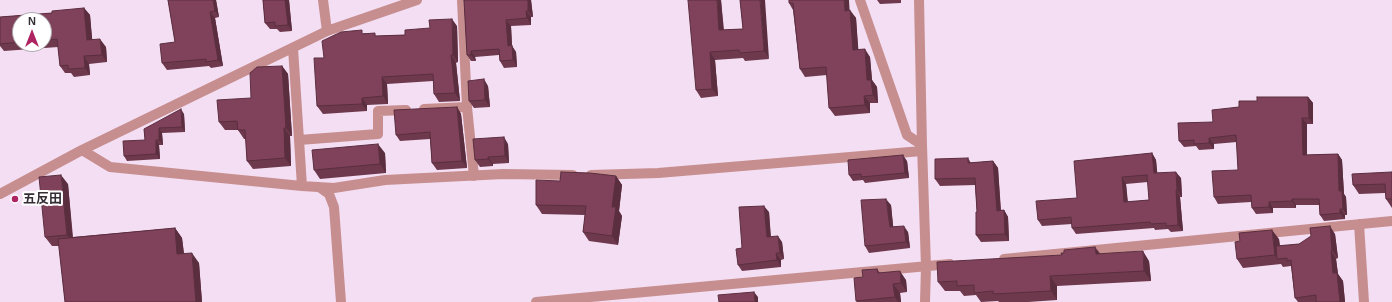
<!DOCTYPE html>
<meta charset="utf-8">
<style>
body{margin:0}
#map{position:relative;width:1392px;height:302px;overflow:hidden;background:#f4def3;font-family:Arial,sans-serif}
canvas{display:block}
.north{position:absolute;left:12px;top:12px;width:40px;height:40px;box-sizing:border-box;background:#fff;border:1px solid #aeabae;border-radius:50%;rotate:0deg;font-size:11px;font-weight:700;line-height:16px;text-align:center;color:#352d35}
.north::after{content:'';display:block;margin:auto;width:14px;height:18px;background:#ae2362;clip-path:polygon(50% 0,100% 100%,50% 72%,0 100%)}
</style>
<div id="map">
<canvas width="1392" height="302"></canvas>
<div class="north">N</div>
</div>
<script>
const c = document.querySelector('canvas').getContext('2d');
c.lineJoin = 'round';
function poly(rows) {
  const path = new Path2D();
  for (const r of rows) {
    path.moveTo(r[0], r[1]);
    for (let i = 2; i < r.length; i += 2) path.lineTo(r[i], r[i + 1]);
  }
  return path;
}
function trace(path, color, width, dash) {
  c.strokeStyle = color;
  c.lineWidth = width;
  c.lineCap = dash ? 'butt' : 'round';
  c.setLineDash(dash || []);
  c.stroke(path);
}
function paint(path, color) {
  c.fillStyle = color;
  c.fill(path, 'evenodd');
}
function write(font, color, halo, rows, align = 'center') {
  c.font = font + ' Arial,"Noto Sans JP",sans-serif';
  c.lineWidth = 4;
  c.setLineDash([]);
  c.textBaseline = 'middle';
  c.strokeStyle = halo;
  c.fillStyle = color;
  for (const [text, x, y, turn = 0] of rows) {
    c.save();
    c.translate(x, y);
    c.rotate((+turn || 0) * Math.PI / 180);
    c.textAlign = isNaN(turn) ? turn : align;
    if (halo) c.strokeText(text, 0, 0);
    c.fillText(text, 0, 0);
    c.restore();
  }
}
trace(poly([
 [323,0,327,31],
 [462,0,467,107,474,176],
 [860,0,907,135,922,145],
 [919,0,922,145,926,267,925,302],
 [293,48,302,186],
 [424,109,467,107],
 [299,140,378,134,378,111,406,110],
 [82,150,110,167,302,186,334,188,385,180,503,174,573,175],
 [591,175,658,173,922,151],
 [319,187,329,194,334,207,341,302],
 [0,194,82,150,327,31,417,0],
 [1359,224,1364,302],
 [1004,259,1392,221],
 [536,302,950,264]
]), '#c68e8f', 10);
paint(poly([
 [168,0,216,0,219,17,215,18,223,66,211,68,209,66,167,70,162,63,175,42],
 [263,0,289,0,292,31,280,32,277,29,270,29,265,23],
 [464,0,531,0,533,17,531,17,531,25,511,26,512,46,516,52,517,67,504,68,500,61,499,55,475,57,476,61,471,61,467,55],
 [721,0,724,30,743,29,740,0,769,59,745,61,743,58,715,60,718,96,701,98,696,90],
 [789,0,849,10,856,18,858,50,870,57,872,80,877,87,878,103,870,103,870,113,835,116,829,108,827,75,805,77,800,69,793,10,789,3],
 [877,0,901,0,901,3,880,4],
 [84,8,90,15,92,40,106,47,107,62,89,64,90,75,74,77,71,73,65,73,60,66,58,47,4,51,0,46,0,17,52,13],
 [20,20,44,20,44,44,20,44],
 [457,26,458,62,456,63,460,101,439,102,434,94,433,81,387,84,388,104,367,105,367,111,323,114,317,106,324,58,364,33,377,36,405,35],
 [282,66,288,74,292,136,290,136,291,166,253,169,247,161,246,139,244,139,238,130,225,130,219,122,251,98],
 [488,86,490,107,474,108,469,101],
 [1308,97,1313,103,1313,124,1307,124,1307,155,1338,154,1342,160,1344,194,1346,197,1347,215,1345,215,1345,219,1324,221,1320,215,1319,205,1296,205,1296,208,1273,208,1273,213,1256,214,1252,208,1251,202,1218,204,1214,197,1238,170,1237,142,1214,144,1214,149,1199,150,1196,146,1184,147,1179,141,1239,107,1257,101],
 [457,107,461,114,467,168,437,170,432,163,430,139,400,141,396,135],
 [184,114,185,132,162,133,163,145,159,145,160,159,127,161,124,156,145,140,144,129],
 [508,144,509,163,493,164,493,166,480,167,475,160],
 [385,153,386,173,320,179,314,170],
 [1152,153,1156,160,1157,173,1181,178,1182,197,1180,197,1183,231,1171,232,1168,229,1155,230,1154,228,1076,234,1072,228,1072,224,1042,226,1038,220,1077,198],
 [1148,182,1149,200,1128,202,1126,184],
 [968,158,971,163,993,161,998,168,1001,210,1004,210,1008,217,1009,241,981,242,976,235,977,212,975,185,940,186,935,179],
 [907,161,909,178,865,183,863,180,853,181,849,175],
 [1392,172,1392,208,1386,199,1385,193,1359,194,1353,185],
 [616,176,622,185,619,211,622,216,618,245,589,241,583,232,585,215,542,214,536,205,560,181],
 [68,184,73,237,175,228,182,238,184,253,199,263,202,302,65,302,59,246,52,246,45,237],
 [891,205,893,227,908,232,910,248,869,253,865,246],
 [769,212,771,237,782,242,784,259,781,260,781,267,742,271,738,265,742,248],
 [1335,234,1338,258,1336,259,1338,274,1343,281,1345,302,1298,302,1295,298,1291,266,1283,267,1281,264,1243,268,1237,259,1279,239,1280,246,1299,244],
 [1100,254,1149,261,1151,281,1057,286,1057,300,1028,302,999,302,998,301,981,302,976,295,964,296,960,291,945,291,938,282],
 [877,269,880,273,906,280,907,292,900,293,901,302,857,302,856,301,863,277]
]), '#6e394d');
paint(poly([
 [213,0,216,0,219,17,215,11],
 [285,0,289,0,292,31,288,25],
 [528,0,531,0,533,17,528,11],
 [717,0,721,0,724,38,719,30],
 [760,0,765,0,769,59,764,51],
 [844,0,849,0,850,18,845,11],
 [84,8,90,15,93,48,87,40],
 [850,10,856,18,859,58,853,50],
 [526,11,531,17,531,25,527,18],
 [210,12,215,18,223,66,218,60],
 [452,19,457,26,458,62,453,55],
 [506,20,511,26,512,46,516,52,517,67,513,60,508,46],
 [100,39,106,47,107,62,102,55],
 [865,49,870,57,872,80,877,87,878,103,873,95,867,80],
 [471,51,475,57,476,61,471,55],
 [710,52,715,60,718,96,712,89],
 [451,55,456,63,460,101,455,93],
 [84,56,89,64,90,75,85,68],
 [282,66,288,74,292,136,286,128],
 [382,77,387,84,388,104,383,96],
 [484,79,488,86,490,107,485,100],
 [864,96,870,103,870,113,865,105],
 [1308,97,1313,103,1313,124,1309,118],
 [362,98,367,105,367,111,362,104],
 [457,107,461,114,467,168,462,161],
 [181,109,184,114,185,132,182,127],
 [1302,118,1307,124,1307,162,1303,155],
 [159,128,162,133,163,145,159,140],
 [284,128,290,136,291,166,285,158],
 [504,137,508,144,509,163,505,156],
 [1209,138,1214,144,1214,149,1209,143],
 [156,140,159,145,160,159,156,154],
 [378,144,385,153,386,173,380,164],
 [1152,153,1156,160,1158,180,1154,173],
 [1338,154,1342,160,1344,194,1346,197,1347,215,1343,209,1339,191],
 [903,155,907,161,909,178,905,173],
 [488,157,493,164,493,166,488,159],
 [993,161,998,168,1001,217,997,211],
 [1176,172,1181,178,1182,197,1177,190],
 [61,175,68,184,73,244,67,235],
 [616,176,622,185,619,211,622,216,618,245,612,236,612,207],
 [1122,177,1126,184,1128,209,1124,202],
 [1176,190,1180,197,1183,231,1178,225],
 [886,199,891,205,894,234,890,227],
 [1292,199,1296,205,1296,208,1292,201],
 [1269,202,1273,208,1273,213,1269,207],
 [764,206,769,212,771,244,767,237],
 [1340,209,1345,215,1345,219,1340,213],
 [1004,210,1008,217,1009,241,1005,234],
 [904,226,908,232,910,248,906,242],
 [1330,226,1335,234,1338,258,1332,250],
 [175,228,182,238,185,264,177,254],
 [1272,230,1279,239,1281,259,1278,259,1275,255],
 [778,236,782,242,784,259,780,253],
 [1095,247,1102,256,1096,254],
 [1143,251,1149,261,1151,281,1144,271],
 [1331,251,1336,259,1338,274,1343,281,1345,302,1340,302,1333,273],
 [192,253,199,263,202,302,196,302],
 [776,253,781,260,781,267,777,260],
 [900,271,906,280,907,292,901,283],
 [1050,276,1057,286,1057,300,1051,291],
 [893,284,900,293,901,302,898,302,895,297],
 [754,292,758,297,758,302,755,302]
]), '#5a2e3f');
const building = poly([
 [168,0,213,0,215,11,210,12,218,60,206,62,206,59,162,63,160,44,175,42,168,0],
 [263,0,285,0,288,25,275,26,275,22,265,23,263,0],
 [464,0,528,0,528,11,526,11,527,18,506,20,508,46,512,45,513,60,500,61,499,49,471,51,471,55,467,55,464,0],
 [688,0,717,0,719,30,743,29,740,0,760,0,764,51,740,53,739,50,710,52,712,89,696,90,688,0],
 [789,0,844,0,845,11,850,10,853,50,865,49,867,80,871,80,873,95,864,96,865,105,829,108,826,67,800,69,793,3,789,3,789,0],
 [84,8,87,40,100,39,102,55,84,56,85,68,68,69,68,65,60,66,57,39,44,40,44,20,20,20,20,42,0,44,0,17,52,13,52,11,84,8],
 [452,19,453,55,451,55,455,93,434,94,433,74,382,77,383,96,362,98,362,104,317,106,314,58,324,58,322,41,341,32,362,30,362,34,375,33,375,36,405,35,405,30,430,28,429,20,452,19],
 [282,66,286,128,284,128,285,158,247,161,245,130,238,130,237,121,219,122,217,100,251,98,250,73,257,67,282,66],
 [484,79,485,100,469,101,468,81,484,79],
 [1257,97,1308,97,1309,118,1302,118,1303,155,1338,154,1339,191,1342,191,1343,209,1340,209,1340,213,1320,215,1319,199,1292,199,1292,201,1269,202,1269,207,1252,208,1251,195,1214,197,1212,171,1238,170,1236,135,1209,138,1209,143,1194,144,1194,140,1179,141,1178,123,1213,122,1212,110,1239,107,1239,101,1257,101,1257,97],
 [457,107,462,161,432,163,430,132,396,135,394,110,457,107],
 [181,109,182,127,159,128,159,140,156,140,156,154,124,156,123,141,145,140,144,129,181,109],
 [504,137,505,156,488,157,488,159,475,160,473,139,504,137],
 [378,144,380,164,314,170,312,150,378,144],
 [1152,153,1154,173,1176,172,1177,190,1176,190,1178,225,1166,226,1166,223,1151,224,1150,222,1072,228,1071,217,1038,220,1036,201,1077,198,1074,161,1152,153],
 [1147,175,1149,200,1124,202,1122,177,1147,175],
 [903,155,905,173,861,177,861,174,849,175,848,160,903,155],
 [968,158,968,163,993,161,997,211,1004,210,1005,234,976,235,976,212,977,212,975,178,935,179,935,159,968,158],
 [561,172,590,173,616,176,612,207,616,207,612,236,583,232,586,206,536,205,536,180,560,181,561,172],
 [1392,172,1392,199,1386,199,1385,184,1353,185,1352,174,1392,172],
 [61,175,67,235,45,237,39,177,61,175],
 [886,199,890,227,904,226,906,242,865,246,861,200,886,199],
 [764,206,767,237,778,236,780,253,776,253,777,260,738,265,736,249,742,248,739,207,764,206],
 [1330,226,1332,250,1331,251,1333,273,1337,273,1340,302,1316,302,1316,295,1295,298,1291,260,1287,261,1287,258,1277,259,1276,246,1299,244,1311,236,1310,228,1330,226],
 [175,228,177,254,192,253,196,302,65,302,58,239,175,228],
 [1272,230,1275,255,1237,259,1235,242,1240,241,1239,233,1272,230],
 [1095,247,1096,254,1143,251,1144,271,1050,276,1051,291,993,294,993,291,974,293,974,285,957,286,957,281,938,282,937,262,1062,255,1061,253,1064,253,1064,250,1095,247],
 [877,269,878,273,900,271,901,283,893,284,895,297,856,301,854,278,863,277,862,270,877,269],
 [754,292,755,302,719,302,718,295,754,292]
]);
paint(building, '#80425a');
trace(building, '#5a2e3f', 1);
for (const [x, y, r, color] of [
 [15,199,4,"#ae2362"]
]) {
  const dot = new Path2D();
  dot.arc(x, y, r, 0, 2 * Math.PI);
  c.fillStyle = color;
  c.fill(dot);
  trace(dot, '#fff', 1.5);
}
write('bold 13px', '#352d35', '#fff', [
 ["五反田",23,199]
], 'left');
</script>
